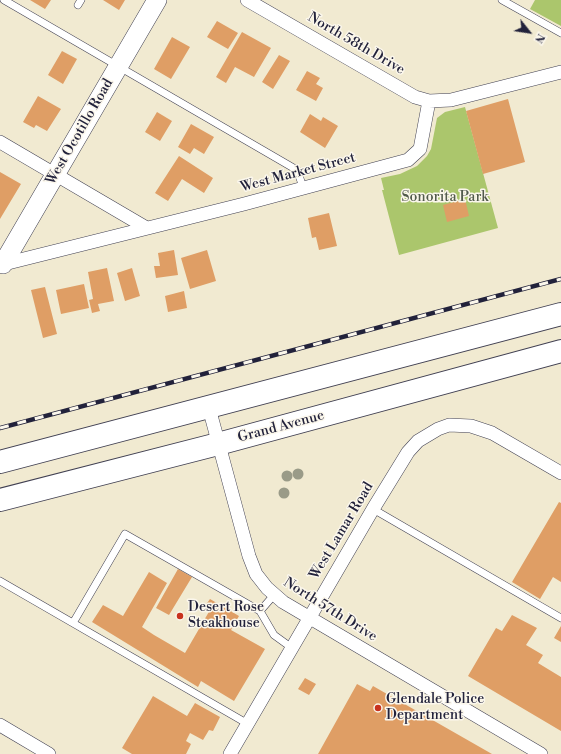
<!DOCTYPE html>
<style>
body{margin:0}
#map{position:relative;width:561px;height:754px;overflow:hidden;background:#f1ead1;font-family:"Libre Bodoni",serif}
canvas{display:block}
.north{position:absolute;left:509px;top:12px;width:40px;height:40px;-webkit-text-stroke:3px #fbf7ec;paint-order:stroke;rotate:120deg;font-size:11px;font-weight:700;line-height:16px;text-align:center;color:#22223b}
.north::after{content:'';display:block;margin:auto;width:14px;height:18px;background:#22223b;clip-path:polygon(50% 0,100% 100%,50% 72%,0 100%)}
</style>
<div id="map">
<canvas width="561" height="754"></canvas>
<div class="north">N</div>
</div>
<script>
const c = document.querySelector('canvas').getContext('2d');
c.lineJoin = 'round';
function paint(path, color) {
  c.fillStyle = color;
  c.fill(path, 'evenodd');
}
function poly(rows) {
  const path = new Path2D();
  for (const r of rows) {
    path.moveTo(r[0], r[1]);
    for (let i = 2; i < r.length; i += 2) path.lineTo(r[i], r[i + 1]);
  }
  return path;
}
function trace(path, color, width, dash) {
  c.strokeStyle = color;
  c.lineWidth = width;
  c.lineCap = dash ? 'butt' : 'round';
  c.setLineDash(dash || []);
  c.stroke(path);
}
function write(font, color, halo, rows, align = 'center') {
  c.font = font + ' "Libre Bodoni",serif';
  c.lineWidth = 3;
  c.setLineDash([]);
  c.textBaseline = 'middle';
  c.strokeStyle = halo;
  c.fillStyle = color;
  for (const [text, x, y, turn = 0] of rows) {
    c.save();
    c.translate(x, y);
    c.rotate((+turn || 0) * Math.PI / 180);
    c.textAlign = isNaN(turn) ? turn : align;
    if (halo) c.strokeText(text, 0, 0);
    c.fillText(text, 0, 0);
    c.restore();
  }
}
paint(poly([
 [535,0,561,0,561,26,530,9],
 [465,107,498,228,399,255,382,190,384,190,381,178,400,174,417,166,427,156,431,149,437,118,445,112]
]), '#abc66c');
paint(poly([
 [30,0,51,0,45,9],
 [103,0,125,0,119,10],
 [217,21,238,33,228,49,207,37],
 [242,32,271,48,254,77,235,67,226,83,216,77],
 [172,37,190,47,171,79,154,69],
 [62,51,77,59,63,84,48,75],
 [279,55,290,61,273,89,262,82],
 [307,71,320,78,316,84,323,88,316,101,296,90],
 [38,96,61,109,47,131,36,125,34,128,23,122],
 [508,99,525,162,483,174,466,111],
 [157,112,172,121,160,141,145,132],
 [310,114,321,121,323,117,338,126,325,148,300,132],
 [191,124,214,137,204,154,194,148,190,154,178,147],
 [179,156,213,178,204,193,182,179,168,201,155,193],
 [0,172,21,184,0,219],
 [465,199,469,216,447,222,443,205],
 [329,213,337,246,319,250,316,237,312,238,308,218],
 [174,250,178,275,156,278,154,266,160,266,158,253],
 [207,250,216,281,190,289,181,258],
 [107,268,114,301,98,304,100,311,92,313,89,300,93,299,88,272],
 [132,268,140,296,125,301,117,273],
 [84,284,89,308,61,314,56,290],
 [45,287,57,334,43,338,31,290],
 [184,291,187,308,168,312,165,296],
 [559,502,561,503,561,582,553,577,540,599,512,582],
 [178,569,192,577,169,615,156,608],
 [149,572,167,583,142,627,154,635,185,653,210,610,205,606,210,599,239,616,231,630,265,649,234,701,201,681,198,687,92,622,103,605,123,616],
 [512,615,537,628,526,645,543,655,538,663,561,677,561,731,468,676,496,628,502,631],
 [561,626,561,642,554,638],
 [305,678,316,684,309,695,298,689],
 [357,684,370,691,373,686,492,754,318,754],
 [153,696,187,716,195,703,220,717,213,731,209,730,203,740,190,733,186,741,191,744,186,754,132,754,122,748]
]), '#df9e65');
const lane = poly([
 [4,0,297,170,303,187],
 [502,0,561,33],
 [78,5,81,0],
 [373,509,561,618],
 [0,581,248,724],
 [260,611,274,595],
 [73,623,125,534,260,611,274,635,292,648]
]);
const street = poly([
 [247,0,415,97,429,101,451,100,561,72],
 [0,142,145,227],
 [0,265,244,204,408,160,420,149,429,101],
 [209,408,249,556,256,574,267,588,283,602,541,754],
 [0,725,49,754],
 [230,754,373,509,408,452,418,441,438,429,449,425,471,426,492,433,561,473]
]);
const secondary = poly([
 [3,264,157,0]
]);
const highway = poly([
 [0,462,561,314],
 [0,500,218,444,561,351]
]);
trace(lane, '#414052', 8);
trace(street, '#414052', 14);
trace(secondary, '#414052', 20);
trace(highway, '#414052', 24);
trace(lane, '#fff', 7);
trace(street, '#fff', 13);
trace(secondary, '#fff', 19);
trace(highway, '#fff', 22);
const rail = poly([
 [0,428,561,279]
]);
trace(rail, '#22223b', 4.5);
trace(rail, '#fbf7ec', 3, [9]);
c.fillStyle = '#9a9b88';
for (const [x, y] of [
 [298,474],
 [287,476],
 [284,493]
]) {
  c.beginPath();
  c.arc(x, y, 5.5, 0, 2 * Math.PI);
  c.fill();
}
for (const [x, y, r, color] of [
 [180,616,4,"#c8321e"],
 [378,708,4,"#c8321e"]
]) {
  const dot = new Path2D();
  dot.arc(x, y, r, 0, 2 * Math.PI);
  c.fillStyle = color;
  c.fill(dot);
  trace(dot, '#fbf7ec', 1.5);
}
write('14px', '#22223b', '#fbf7ec', [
 ["North 58th Drive",356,44,30],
 ["West Ocotillo Road",80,132,-60],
 ["West Market Street",298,173,-15],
 ["Grand Avenue",281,427,-15],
 ["West Lamar Road",342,531,-59],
 ["North 57th Drive",330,610,32]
]);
write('14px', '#525b4c', '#fbf7ec', [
 ["Sonorita Park",445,198]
]);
write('14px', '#22223b', '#fbf7ec', [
 ["Desert Rose",188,608],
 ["Steakhouse",188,624],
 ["Glendale Police",386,700],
 ["Department",386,716]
], 'left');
</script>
